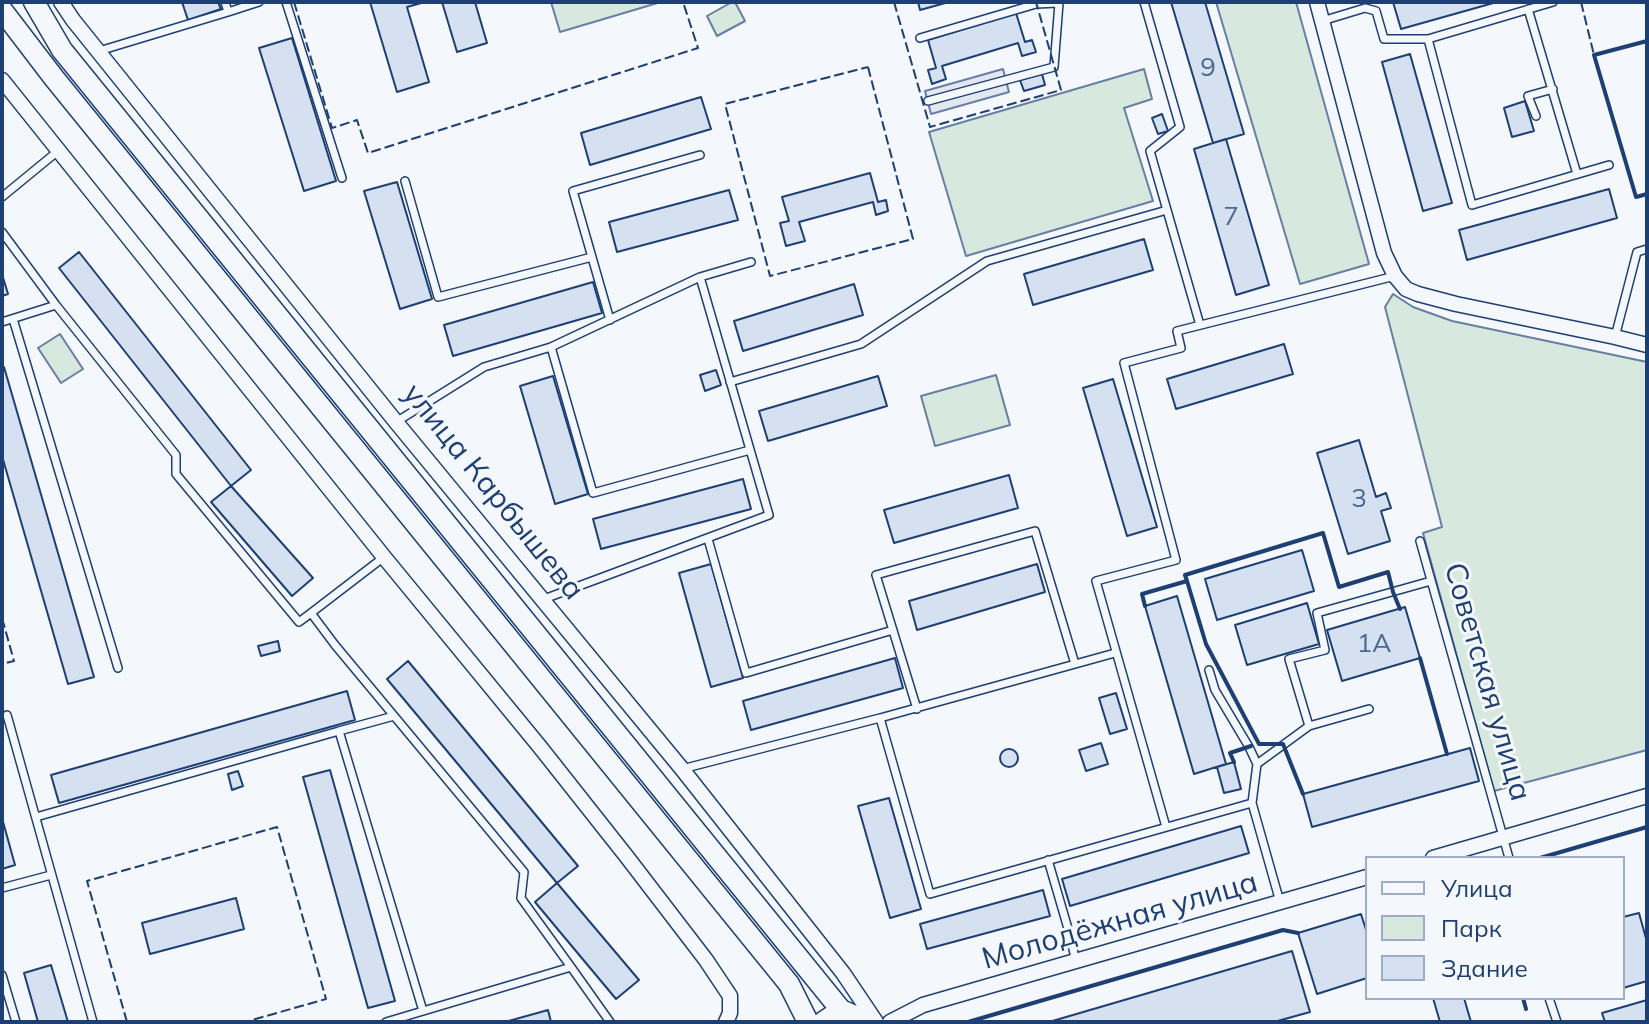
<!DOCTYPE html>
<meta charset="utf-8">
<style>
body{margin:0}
#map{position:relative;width:1649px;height:1024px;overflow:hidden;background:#f4f7fb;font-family:Mulish,sans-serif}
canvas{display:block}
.frame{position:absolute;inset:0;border:4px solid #1d3f73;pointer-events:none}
.legend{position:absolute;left:1365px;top:856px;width:260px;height:144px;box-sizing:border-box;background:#f4f7fb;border:2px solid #9eadc5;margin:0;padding:10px 14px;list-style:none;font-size:24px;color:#1d3f73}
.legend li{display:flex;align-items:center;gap:16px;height:40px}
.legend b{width:40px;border:2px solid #9eadc5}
</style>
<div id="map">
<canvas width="1649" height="1024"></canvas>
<div class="frame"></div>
<ul class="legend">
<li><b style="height:10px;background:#f4f7fb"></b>Улица</li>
<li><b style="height:22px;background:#d7e8df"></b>Парк</li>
<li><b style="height:22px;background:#d5e0f0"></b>Здание</li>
</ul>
</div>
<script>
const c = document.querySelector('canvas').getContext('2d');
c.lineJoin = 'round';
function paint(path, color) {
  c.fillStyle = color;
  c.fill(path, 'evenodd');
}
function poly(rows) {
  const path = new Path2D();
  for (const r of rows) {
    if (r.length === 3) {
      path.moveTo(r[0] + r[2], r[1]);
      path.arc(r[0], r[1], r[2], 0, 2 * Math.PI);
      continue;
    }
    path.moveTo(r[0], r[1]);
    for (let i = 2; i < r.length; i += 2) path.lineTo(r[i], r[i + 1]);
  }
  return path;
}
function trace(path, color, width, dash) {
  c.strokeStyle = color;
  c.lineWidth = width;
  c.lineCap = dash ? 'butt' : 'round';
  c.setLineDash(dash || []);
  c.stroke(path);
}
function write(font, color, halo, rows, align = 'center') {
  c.font = font + ' Mulish,sans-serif';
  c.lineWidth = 6;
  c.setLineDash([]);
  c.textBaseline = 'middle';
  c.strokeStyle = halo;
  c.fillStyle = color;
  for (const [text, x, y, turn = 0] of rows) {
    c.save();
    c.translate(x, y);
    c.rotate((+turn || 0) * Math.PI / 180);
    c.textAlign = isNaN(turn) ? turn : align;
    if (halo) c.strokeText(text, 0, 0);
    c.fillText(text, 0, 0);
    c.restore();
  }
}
const green = poly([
 [551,2,661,2,560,32,551,2],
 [732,2,735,2,745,21,717,36,707,16,732,2],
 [1216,2,1296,2,1369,264,1300,284,1216,2],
 [1144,69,1152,99,1124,108,1153,201,966,256,929,132,1144,69],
 [1393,294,1413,307,1452,321,1647,362,1647,750,1494,791,1423,533,1442,527,1385,307,1393,294],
 [60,334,83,369,61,383,38,348,60,334],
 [996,375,1010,425,935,446,921,396,996,375]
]);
paint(green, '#d7e8df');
trace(green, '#687fa3', 2);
const parking = poly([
 [1003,69,1009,92,931,114,925,91,1003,69]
]);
paint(parking, '#e3e8f0');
trace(parking, '#687fa3', 2);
const building = poly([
 [182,2,218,2,221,9,188,20,182,2],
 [370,2,425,2,407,7,429,82,397,92,370,2],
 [442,2,475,2,487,43,457,52,442,2],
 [918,2,949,2,920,10,918,2],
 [1171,2,1205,2,1244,134,1213,143,1171,2],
 [1393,2,1497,2,1401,29,1393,2],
 [1016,13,1025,42,1032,40,1036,52,1022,56,1018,43,942,66,946,79,932,84,928,70,936,68,928,40,1016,13],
 [292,38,336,181,304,191,259,48,292,38],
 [1410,54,1452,203,1423,211,1382,62,1410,54],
 [1042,74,1045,85,1024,91,1020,80,1042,74],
 [701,97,711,129,590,165,581,133,701,97],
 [1525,101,1534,131,1512,137,1504,108,1525,101],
 [1162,114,1168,131,1158,134,1152,118,1162,114],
 [1226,139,1269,285,1236,295,1194,149,1226,139],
 [870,173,878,202,886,200,888,211,876,215,873,202,799,222,805,241,786,246,780,223,789,221,782,197,870,173],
 [397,182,432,299,400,309,364,191,397,182],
 [1609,189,1617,218,1467,260,1459,230,1609,189],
 [729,190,738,220,617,252,609,222,729,190],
 [1144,239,1153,270,1033,305,1024,274,1144,239],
 [79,252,251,470,231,486,59,268,79,252],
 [2,274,8,294,2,296,2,274],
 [593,282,602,313,453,356,444,325,593,282],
 [854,284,863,315,743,351,734,321,854,284],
 [1284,344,1293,374,1176,409,1167,379,1284,344],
 [2,367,4,367,94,677,68,684,2,456,2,367],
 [716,370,721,385,705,391,700,375,716,370],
 [553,376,588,494,555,504,520,386,553,376],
 [878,376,887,406,768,441,759,411,878,376],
 [1113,379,1157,527,1127,536,1083,388,1113,379],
 [1359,440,1376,497,1386,493,1391,508,1381,511,1390,541,1348,554,1317,453,1359,440],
 [1009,475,1018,508,894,543,884,510,1009,475],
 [743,479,751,509,601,549,593,519,743,479],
 [231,486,313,578,292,596,211,502,231,486],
 [1302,550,1314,591,1217,620,1205,579,1302,550],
 [711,564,743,678,711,687,679,573,711,564],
 [1037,564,1045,592,917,630,909,601,1037,564],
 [1177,596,1226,764,1194,774,1145,606,1177,596],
 [1307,603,1319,644,1247,665,1235,625,1307,603],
 [1405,607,1420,658,1342,681,1327,630,1405,607],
 [278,641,280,651,261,656,258,646,278,641],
 [895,658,903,688,751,730,743,701,895,658],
 [408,661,578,866,557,883,387,679,408,661],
 [347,691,355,720,59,803,51,775,347,691],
 [1116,693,1127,729,1110,734,1099,698,1116,693],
 [1101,743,1108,764,1086,771,1079,750,1101,743],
 [1470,748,1479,781,1312,827,1303,794,1470,748],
 [1009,758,9],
 [1234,762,1241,789,1224,793,1217,767,1234,762],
 [330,770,395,1001,368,1008,303,777,330,770],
 [238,771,243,786,232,790,228,774,238,771],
 [889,798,921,909,890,918,858,806,889,798],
 [2,818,15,865,2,869,2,818],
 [1241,826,1249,853,1070,906,1062,879,1241,826],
 [557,883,639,980,616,999,535,902,557,883],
 [1043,890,1050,916,927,949,920,924,1043,890],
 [236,898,244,929,150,954,142,923,236,898],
 [1639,913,1647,942,1647,981,1623,988,1623,917,1639,913],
 [1361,914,1367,933,1367,978,1317,994,1298,933,1361,914],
 [1292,951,1310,1012,1274,1022,1049,1022,1292,951],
 [51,965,68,1022,38,1022,24,973,51,965],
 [1433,998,1464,998,1471,1022,1440,1022,1433,998],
 [1647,1000,1647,1022,1605,1022,1602,1013,1647,1000],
 [548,1010,551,1022,505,1022,548,1010]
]);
paint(building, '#d5e0f0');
trace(building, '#1d3f73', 2);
const lane = poly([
 [286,2,342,178],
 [1144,2,1180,127,1150,151,1200,325],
 [1528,9,1577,174],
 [228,12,259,2],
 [1322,21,1365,8,1376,11,1384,39,1428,39,1553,2],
 [920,38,1036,4,1059,3,1054,67,928,101],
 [1428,39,1472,205,1609,165],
 [99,51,228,12,225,2],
 [1536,116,1528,96,1553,89],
 [405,181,438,297,592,257],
 [2,197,58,151],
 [2,232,56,305],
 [13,319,118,668],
 [610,320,573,191,700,155],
 [2,322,56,305,176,455,176,474,299,622,311,613],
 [1615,337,1637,252,1647,249],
 [551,347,593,493,750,450],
 [730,382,861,344,987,261,1167,210],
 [396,422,484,367,551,347,700,277,751,262],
 [708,539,746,673,893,630],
 [1420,541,1509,858],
 [384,557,311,613,335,645,524,872,521,898,571,967],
 [544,599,769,515,700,277],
 [1115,653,880,718,930,894,1252,803,1280,902],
 [1209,670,1215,690,1249,747,1257,764],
 [917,709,876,575,1035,531,1075,664],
 [7,715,93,1022],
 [394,716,339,731,423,1011],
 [1309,726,1289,659,1325,650,1317,613,1431,581],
 [682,769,880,718],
 [1252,803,1257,764,1309,726,1369,709],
 [36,817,339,731],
 [1166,827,1096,581,1176,560,1124,363,1181,348,1177,331,1395,276],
 [1048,860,1069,932,1076,962],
 [2,888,51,875],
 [2,975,16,1022],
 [1549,998,1557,1022],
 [386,1022,571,967,610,1022]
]);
const street = poly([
 [61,2,73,20,396,422,682,769,843,973,876,1022],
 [1317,2,1384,253,1395,276,1406,289,1418,294,1456,304,1615,337,1647,345],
 [2,80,384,557,540,747,627,857,706,960,730,996,730,1013,726,1022],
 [1433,858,1647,796],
 [890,1022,923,1005,1367,877]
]);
const secondary = poly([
 [34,2,62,50,841,1010,868,1022],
 [2,10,54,78,789,984,808,1022],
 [823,1022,841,1010]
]);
trace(lane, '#1d3f73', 10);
trace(street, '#1d3f73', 17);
trace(secondary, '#1d3f73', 23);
trace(lane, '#f4f7fb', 7);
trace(street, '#f4f7fb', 14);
trace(secondary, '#f4f7fb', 20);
trace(poly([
 [294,2,332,128,357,120,368,153,698,48,683,2],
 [894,2,930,127,1061,90,1036,2],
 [1581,2,1594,55,1647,41],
 [868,67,913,239,770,276,725,104,868,67],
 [2,618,14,661,2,664],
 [127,1022,87,881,277,827,326,999,245,1022]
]), '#1d3f73', 2, [10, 4]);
trace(poly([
 [1647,41,1594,55,1636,197,1647,194],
 [1187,581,1206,644,1259,744,1283,744,1303,794],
 [1145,606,1142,594,1187,581,1185,575,1323,533,1339,587,1388,572,1393,592,1400,609],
 [1420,658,1447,754],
 [1234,762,1230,753,1251,746],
 [1540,858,1647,827],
 [1523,998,1526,1009],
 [968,1022,1283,930,1298,933]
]), '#1d3f73', 4);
write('26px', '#4b6792', null, [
 ["9",1208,68],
 ["7",1231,217],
 ["3",1359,499],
 ["1А",1374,644]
]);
write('30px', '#1d3f73', '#f4f7fb', [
 ["улица Карбышева",493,492,51],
 ["Советская улица",1487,682,74],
 ["Молодёжная улица",1120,921,-16]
]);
</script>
